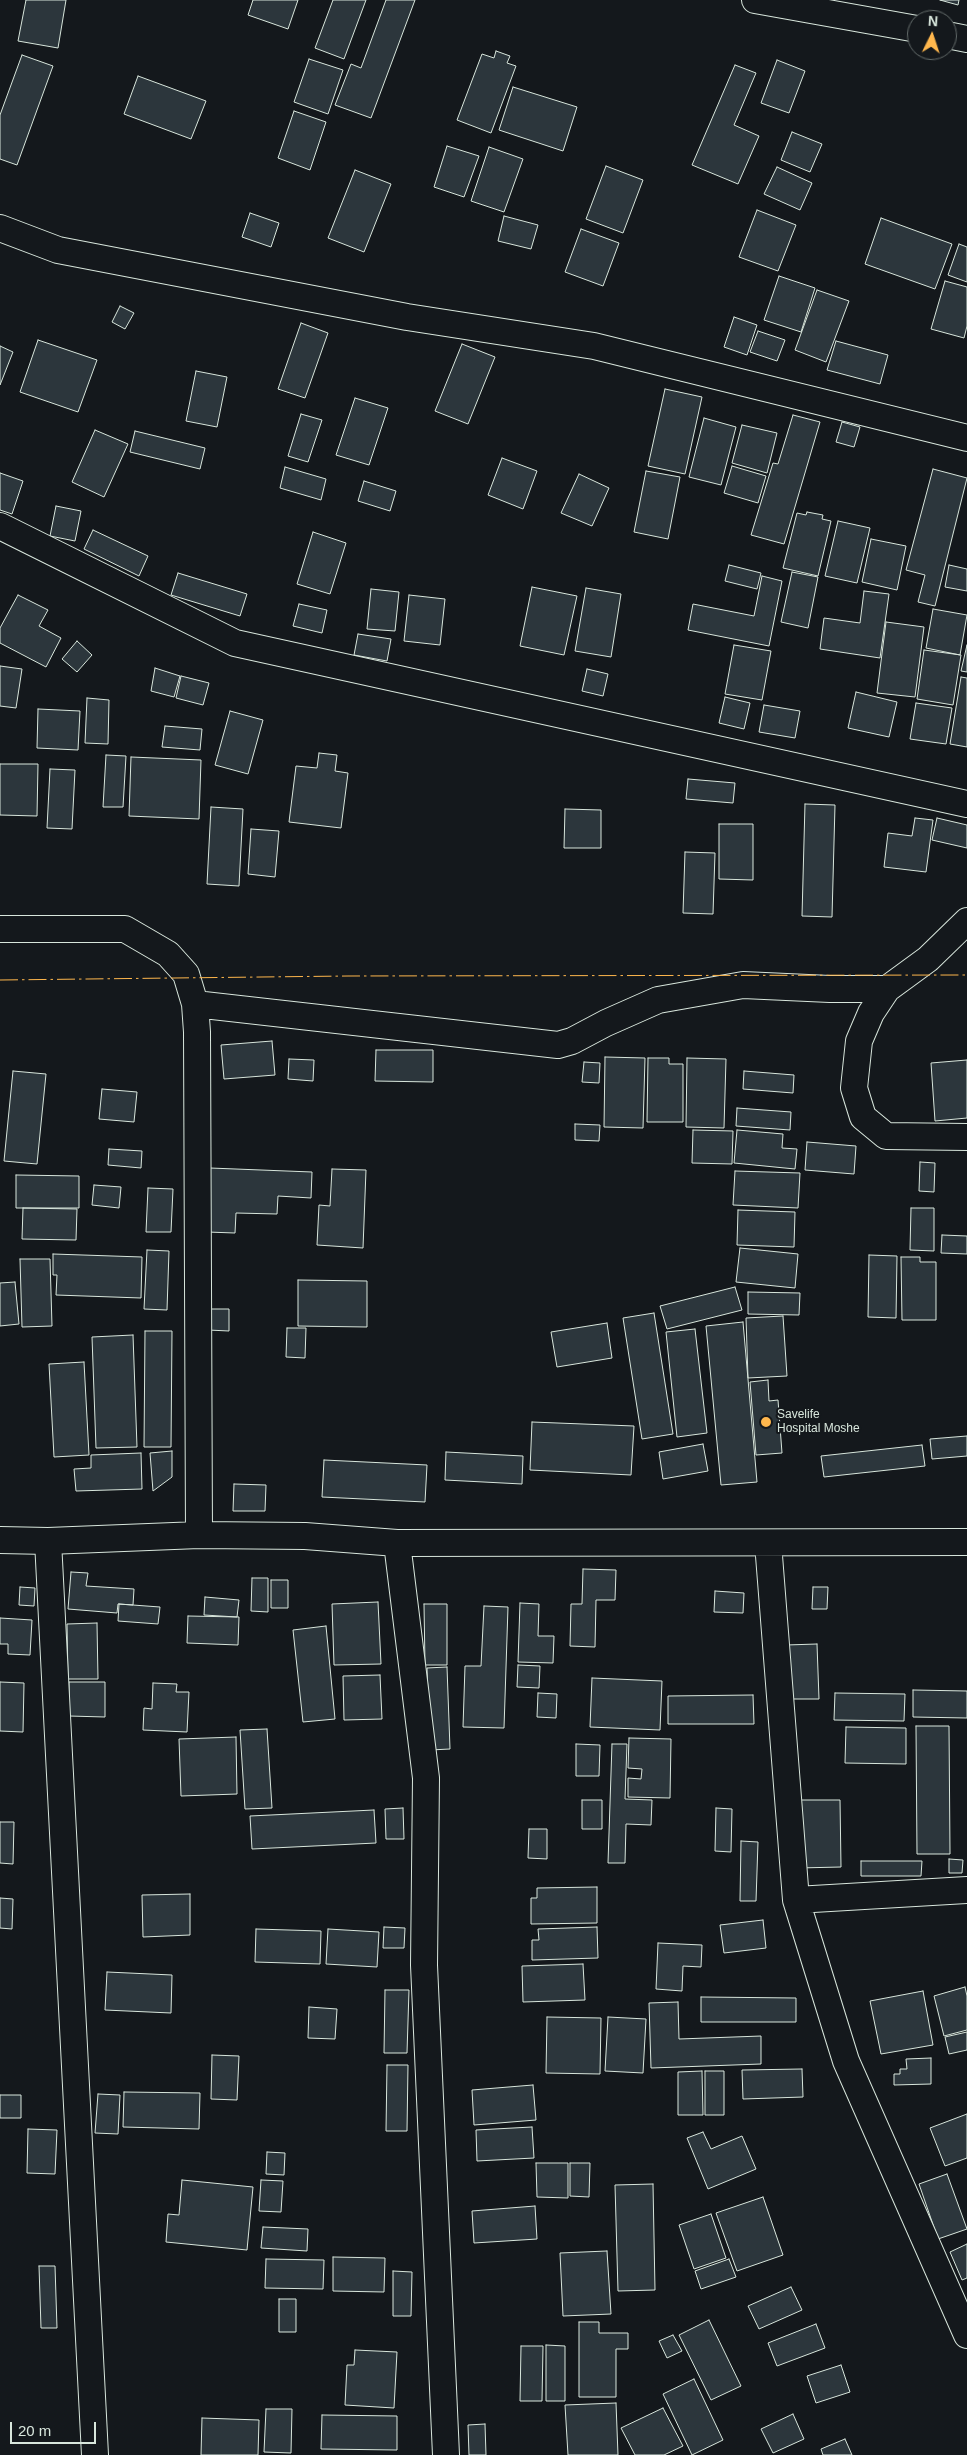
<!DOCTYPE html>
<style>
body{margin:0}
#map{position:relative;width:967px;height:2455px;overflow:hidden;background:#14181c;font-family:Helvetica,sans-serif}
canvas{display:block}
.north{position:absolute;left:907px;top:10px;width:50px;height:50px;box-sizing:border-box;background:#14181c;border:1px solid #626a69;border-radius:50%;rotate:4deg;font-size:14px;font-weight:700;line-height:20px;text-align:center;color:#d8e6dc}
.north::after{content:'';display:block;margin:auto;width:18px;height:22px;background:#ffb74d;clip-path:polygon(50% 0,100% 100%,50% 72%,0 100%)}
.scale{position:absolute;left:10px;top:2422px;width:86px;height:22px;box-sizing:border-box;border:2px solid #d8e6dc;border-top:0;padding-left:6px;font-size:15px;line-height:18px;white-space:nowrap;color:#d8e6dc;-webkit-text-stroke:4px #14181c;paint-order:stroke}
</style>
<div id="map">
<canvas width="967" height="2455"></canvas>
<div class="north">N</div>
<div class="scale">20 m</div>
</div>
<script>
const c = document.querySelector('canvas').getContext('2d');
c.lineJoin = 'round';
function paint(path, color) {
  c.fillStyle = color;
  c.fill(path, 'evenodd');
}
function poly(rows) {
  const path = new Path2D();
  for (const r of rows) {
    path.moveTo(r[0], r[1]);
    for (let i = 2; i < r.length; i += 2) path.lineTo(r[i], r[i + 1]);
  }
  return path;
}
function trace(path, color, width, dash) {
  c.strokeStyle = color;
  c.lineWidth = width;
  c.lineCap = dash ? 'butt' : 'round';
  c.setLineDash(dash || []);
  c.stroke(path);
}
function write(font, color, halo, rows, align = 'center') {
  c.font = font + ' Helvetica,sans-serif';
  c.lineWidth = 4;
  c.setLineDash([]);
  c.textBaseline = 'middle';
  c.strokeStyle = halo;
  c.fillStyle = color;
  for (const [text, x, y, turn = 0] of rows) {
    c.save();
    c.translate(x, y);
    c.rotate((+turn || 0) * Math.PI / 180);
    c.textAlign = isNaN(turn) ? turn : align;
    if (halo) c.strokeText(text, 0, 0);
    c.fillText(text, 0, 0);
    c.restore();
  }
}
const building = poly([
 [26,0,66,0,58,48,18,41,26,0],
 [253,0,298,0,288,29,248,15,253,0],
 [333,0,366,0,344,59,315,48,333,0],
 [386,0,415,0,371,118,335,105,351,64,361,68,386,0],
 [940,0,959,0,958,5,940,0],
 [496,51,510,56,507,63,516,66,491,133,457,120,482,54,494,58,496,51],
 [22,55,53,66,17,165,0,159,0,115,22,55],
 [309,59,343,70,328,114,294,102,309,59],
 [777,60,805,71,789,113,761,103,777,60],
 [735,65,756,73,734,125,759,136,738,184,692,165,735,65],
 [138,76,206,101,191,139,124,114,138,76],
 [513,87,577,107,563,151,499,130,513,87],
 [294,111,326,122,310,170,278,158,294,111],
 [792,132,822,144,810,172,781,160,792,132],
 [447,146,479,156,464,197,434,187,447,146],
 [489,147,523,159,504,212,471,201,489,147],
 [606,166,643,180,623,233,586,219,606,166],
 [777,167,812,183,800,210,764,194,777,167],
 [355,170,391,184,364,252,328,238,355,170],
 [757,210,796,225,778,271,739,257,757,210],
 [250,213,279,223,271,247,242,237,250,213],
 [504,216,538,225,531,249,498,241,504,216],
 [881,218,952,244,935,289,865,264,881,218],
 [581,229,619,243,603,286,565,272,581,229],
 [959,244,967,247,967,282,948,275,959,244],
 [779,276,815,288,801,332,764,320,779,276],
 [945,281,967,287,967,326,964,338,931,329,945,281],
 [817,290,849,301,826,362,795,350,817,290],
 [120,306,134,313,125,329,112,322,120,306],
 [734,317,757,325,747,355,724,347,734,317],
 [301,323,328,333,305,398,278,389,301,323],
 [758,331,785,340,777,361,750,352,758,331],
 [38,340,97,360,78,412,20,392,38,340],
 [836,341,888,355,880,384,827,370,836,341],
 [462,344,495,357,468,424,435,411,462,344],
 [0,346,13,352,0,385,0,346],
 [196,371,227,377,217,427,186,421,196,371],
 [665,389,702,397,685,474,648,466,665,389],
 [355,398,388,408,369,465,336,455,355,398],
 [301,414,322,420,308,462,288,456,301,414],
 [793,415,820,422,784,544,751,535,773,463,778,464,793,415],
 [704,418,736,427,721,485,689,477,704,418],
 [842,422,860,427,854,447,836,442,842,422],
 [742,425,777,433,767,473,732,463,742,425],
 [95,430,128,444,104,497,72,482,95,430],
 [135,431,205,448,200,469,130,452,135,431],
 [502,458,537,471,523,509,488,495,502,458],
 [732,466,766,476,758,503,724,493,732,466],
 [285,467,326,479,321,500,280,488,285,467],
 [933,469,967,478,935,606,918,602,925,575,906,570,933,469],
 [646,471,680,477,668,539,634,532,646,471],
 [0,473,23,481,12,514,0,510,0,473],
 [579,474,609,488,592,526,561,513,579,474],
 [364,481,396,491,390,511,358,501,364,481],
 [56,506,81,511,75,541,50,536,56,506],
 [807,512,823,515,822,519,831,521,818,576,783,568,797,513,806,515,807,512],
 [838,521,870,528,857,583,825,576,838,521],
 [93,530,148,556,139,576,84,549,93,530],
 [313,532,346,543,330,594,297,584,313,532],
 [871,539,906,546,897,590,862,582,871,539],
 [729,565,761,573,757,589,725,581,729,565],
 [949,565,967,569,967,591,945,587,949,565],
 [792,572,818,577,808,628,781,622,792,572],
 [178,573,247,594,240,616,171,595,178,573],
 [762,576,782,581,769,646,688,630,693,604,754,616,762,576],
 [532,587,577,596,564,655,520,646,532,587],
 [586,588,621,594,611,657,575,651,586,588],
 [371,589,399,592,395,631,367,629,371,589],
 [864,591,889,594,880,658,820,649,824,618,860,623,864,591],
 [18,595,48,610,39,626,61,638,46,667,0,643,0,628,18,595],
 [409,595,445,599,440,645,404,641,409,595],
 [299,604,327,610,322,633,293,626,299,604],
 [933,609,967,615,960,655,926,648,933,609],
 [886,622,924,627,915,697,877,693,886,622],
 [358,634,391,639,387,661,354,655,358,634],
 [77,641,92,655,77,672,62,659,77,641],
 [734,645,771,651,762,700,725,694,734,645],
 [967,645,967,672,961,671,967,645],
 [924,650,961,655,953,705,917,699,924,650],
 [0,666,22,669,16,708,0,706,0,666],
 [155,668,180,676,174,697,151,691,155,668],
 [587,669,608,674,603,696,582,691,587,669],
 [181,676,209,683,203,705,176,698,181,676],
 [961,677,967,678,967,747,950,744,961,677],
 [856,692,897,702,889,737,848,728,856,692],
 [725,697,750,703,744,729,719,723,725,697],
 [87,698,109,700,108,744,85,743,87,698],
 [916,703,952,708,946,744,910,739,916,703],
 [764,705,800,711,795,738,759,732,764,705],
 [38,709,80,711,78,750,37,748,38,709],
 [230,711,263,720,248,774,215,765,230,711],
 [165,726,202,729,200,750,162,747,165,726],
 [319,753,337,755,335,771,348,773,341,828,289,822,296,766,317,768,319,753],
 [106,755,126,756,123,807,103,807,106,755],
 [131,757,201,760,199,819,129,816,131,757],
 [0,764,38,764,37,816,0,815,0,764],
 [50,769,75,770,72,829,47,828,50,769],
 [688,779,735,783,733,803,686,799,688,779],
 [805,804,835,805,832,917,802,916,805,804],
 [211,807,243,809,239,886,207,884,211,807],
 [565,809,601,810,601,848,564,848,565,809],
 [915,818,933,820,926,872,884,867,888,833,912,836,915,818],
 [937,818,967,825,967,848,932,840,937,818],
 [719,824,753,824,753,880,719,879,719,824],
 [251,829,279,831,275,877,248,874,251,829],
 [685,852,715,853,713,914,683,913,685,852],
 [272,1041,275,1075,224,1079,221,1045,272,1041],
 [376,1050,433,1050,433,1082,375,1081,376,1050],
 [605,1057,645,1058,643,1128,604,1127,605,1057],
 [648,1058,669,1058,669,1064,683,1064,683,1122,647,1122,648,1058],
 [687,1058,726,1059,724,1128,686,1127,687,1058],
 [289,1059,314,1060,313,1081,288,1079,289,1059],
 [967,1060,967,1118,935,1121,931,1063,967,1060],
 [584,1062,600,1063,599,1083,582,1082,584,1062],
 [13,1071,46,1074,37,1164,4,1161,13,1071],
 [744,1071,794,1075,793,1093,743,1089,744,1071],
 [102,1089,137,1092,134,1122,99,1119,102,1089],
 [737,1108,791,1112,790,1130,736,1126,737,1108],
 [575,1124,600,1125,599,1141,575,1140,575,1124],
 [693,1130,733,1131,732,1164,692,1163,693,1130],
 [737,1130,783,1134,782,1148,797,1149,795,1169,734,1163,737,1130],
 [807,1142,856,1146,854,1174,805,1170,807,1142],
 [109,1149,142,1151,141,1168,108,1165,109,1149],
 [920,1162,935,1163,934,1192,919,1191,920,1162],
 [210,1168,312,1172,311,1198,278,1196,277,1214,236,1213,235,1233,207,1232,210,1168],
 [332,1169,366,1170,363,1248,317,1245,319,1205,330,1206,332,1169],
 [735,1171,800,1173,798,1208,733,1205,735,1171],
 [16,1175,79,1176,79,1208,16,1208,16,1175],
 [94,1185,121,1187,119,1208,92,1205,94,1185],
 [148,1188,173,1189,171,1232,146,1232,148,1188],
 [23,1208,77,1209,76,1240,22,1239,23,1208],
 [911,1208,934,1208,934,1251,910,1250,911,1208],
 [738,1210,795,1212,794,1247,737,1245,738,1210],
 [942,1235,967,1236,967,1254,941,1253,942,1235],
 [740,1248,798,1254,795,1288,736,1282,740,1248],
 [147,1250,169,1251,167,1310,144,1309,147,1250],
 [53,1254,142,1257,141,1298,56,1295,57,1275,53,1275,53,1254],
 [869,1255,897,1256,896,1318,868,1317,869,1255],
 [901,1257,920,1257,920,1262,936,1262,936,1320,902,1320,901,1257],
 [20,1259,50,1259,52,1326,22,1327,20,1259],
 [298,1280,367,1281,367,1327,298,1326,298,1280],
 [15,1282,19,1324,0,1326,0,1283,15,1282],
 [735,1287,742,1310,667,1329,660,1306,735,1287],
 [748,1292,800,1293,799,1315,748,1314,748,1292],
 [209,1309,229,1309,229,1331,208,1330,209,1309],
 [654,1313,673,1434,642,1439,623,1318,654,1313],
 [783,1316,787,1376,748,1378,746,1318,783,1316],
 [743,1322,757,1482,721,1485,706,1326,743,1322],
 [607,1323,612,1358,557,1367,551,1332,607,1323],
 [287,1328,306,1328,305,1358,286,1357,287,1328],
 [695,1329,707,1433,677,1437,666,1332,695,1329],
 [145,1331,172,1331,171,1447,144,1447,145,1331],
 [133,1335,137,1447,96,1448,92,1337,133,1335],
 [84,1362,89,1455,54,1457,49,1364,84,1362],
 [768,1380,769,1401,778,1400,782,1453,756,1455,750,1382,768,1380],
 [532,1422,634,1426,631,1475,530,1470,532,1422],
 [967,1436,967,1456,932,1459,930,1439,967,1436],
 [703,1444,708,1471,663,1479,659,1452,703,1444],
 [922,1445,925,1466,824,1477,821,1456,922,1445],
 [172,1451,172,1477,153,1491,150,1453,172,1451],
 [446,1452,523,1456,522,1484,445,1480,446,1452],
 [141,1453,142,1489,76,1491,74,1469,91,1468,91,1455,141,1453],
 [324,1460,427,1465,425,1502,322,1497,324,1460],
 [234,1484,266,1485,265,1511,233,1511,234,1484],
 [583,1569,616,1570,615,1600,596,1600,595,1647,570,1646,571,1604,582,1604,583,1569],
 [71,1572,88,1573,86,1586,134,1589,133,1605,118,1604,117,1613,68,1609,71,1572],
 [252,1578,268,1578,268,1612,251,1611,252,1578],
 [271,1580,288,1580,288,1608,271,1608,271,1580],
 [20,1587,35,1588,34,1606,19,1605,20,1587],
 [813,1587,828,1587,827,1609,812,1609,813,1587],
 [715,1591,744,1593,743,1613,714,1612,715,1591],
 [205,1597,239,1600,237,1617,204,1615,205,1597],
 [378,1602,381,1664,334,1665,332,1604,378,1602],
 [520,1603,539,1604,538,1636,554,1636,553,1663,518,1662,520,1603],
 [119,1604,160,1607,158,1624,118,1621,119,1604],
 [424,1604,447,1604,447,1665,425,1665,424,1604],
 [484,1606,508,1607,504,1728,463,1727,465,1666,481,1666,484,1606],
 [188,1616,239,1617,238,1645,187,1643,188,1616],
 [0,1618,32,1620,30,1655,8,1654,8,1644,0,1644,0,1618],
 [97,1623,98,1679,68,1679,67,1624,97,1623],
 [326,1626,335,1719,303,1722,293,1630,326,1626],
 [817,1644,819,1699,787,1699,786,1645,817,1644],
 [518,1665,540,1666,539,1688,517,1687,518,1665],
 [447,1667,450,1749,430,1750,427,1668,447,1667],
 [380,1675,382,1719,344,1720,343,1676,380,1675],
 [592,1678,662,1681,660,1730,590,1727,592,1678],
 [0,1682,24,1683,23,1732,0,1731,0,1682],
 [69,1682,105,1682,105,1717,69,1716,69,1682],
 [153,1683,177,1684,176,1692,189,1692,187,1732,143,1730,144,1708,152,1709,153,1683],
 [913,1690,967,1691,967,1718,913,1717,913,1690],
 [538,1693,557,1694,556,1718,537,1717,538,1693],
 [835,1693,905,1694,904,1721,834,1720,835,1693],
 [753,1695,754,1724,668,1724,668,1696,753,1695],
 [916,1726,949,1726,950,1854,917,1854,916,1726],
 [846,1727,906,1728,906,1764,845,1763,846,1727],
 [267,1729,272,1808,245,1809,240,1730,267,1729],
 [236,1737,237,1794,181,1796,179,1739,236,1737],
 [629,1738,671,1739,670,1798,628,1797,628,1778,641,1779,642,1769,628,1768,629,1738],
 [576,1744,600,1745,599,1776,576,1776,576,1744],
 [612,1744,627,1744,625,1799,652,1800,651,1825,626,1824,625,1863,608,1863,612,1744],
 [582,1800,602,1800,602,1829,582,1829,582,1800],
 [797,1800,840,1800,841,1867,798,1868,797,1800],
 [403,1808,404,1839,386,1839,385,1809,403,1808],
 [716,1808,732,1809,731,1852,715,1851,716,1808],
 [374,1810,376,1843,252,1849,250,1816,374,1810],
 [0,1822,14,1822,13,1864,0,1863,0,1822],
 [529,1829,547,1829,547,1859,528,1858,529,1829],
 [741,1841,758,1842,756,1901,740,1901,741,1841],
 [949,1859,963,1860,962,1873,949,1873,949,1859],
 [861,1861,922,1861,921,1876,861,1876,861,1861],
 [597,1887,597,1923,531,1924,531,1898,537,1898,537,1888,597,1887],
 [190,1894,190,1935,143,1937,142,1895,190,1894],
 [0,1898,13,1899,12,1929,0,1928,0,1898],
 [763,1920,766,1948,724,1953,720,1925,763,1920],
 [384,1927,405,1928,404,1948,383,1948,384,1927],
 [597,1927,598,1958,532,1960,532,1940,539,1940,538,1929,597,1927],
 [256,1929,321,1931,320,1964,255,1962,256,1929],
 [328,1929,379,1932,377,1967,326,1964,328,1929],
 [658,1943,702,1945,701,1967,683,1966,682,1991,656,1989,658,1943],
 [583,1964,585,2000,523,2002,522,1966,583,1964],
 [107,1972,172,1975,171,2013,105,2010,107,1972],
 [965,1987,967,1996,967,2030,944,2036,934,1996,965,1987],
 [385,1990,409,1990,407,2053,384,2053,385,1990],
 [923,1991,933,2045,881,2054,870,2001,923,1991],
 [701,1997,796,1998,796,2022,701,2022,701,1997],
 [678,2002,679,2039,761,2036,761,2064,651,2068,649,2003,678,2002],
 [309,2007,337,2009,335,2039,308,2038,309,2007],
 [547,2017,601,2018,600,2074,546,2073,547,2017],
 [608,2017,646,2019,643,2073,605,2071,608,2017],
 [967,2032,967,2050,949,2054,945,2037,967,2032],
 [212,2055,239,2056,237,2100,211,2099,212,2055],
 [931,2058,931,2084,894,2085,894,2074,900,2074,900,2069,907,2069,906,2059,931,2058],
 [387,2065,408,2065,407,2131,386,2131,387,2065],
 [802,2069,803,2097,743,2099,742,2070,802,2069],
 [702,2071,703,2115,678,2115,678,2072,702,2071],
 [705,2071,724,2071,724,2115,705,2115,705,2071],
 [533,2085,536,2120,474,2125,472,2090,533,2085],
 [124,2092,200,2093,199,2129,123,2127,124,2092],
 [98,2094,120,2095,118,2134,95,2133,98,2094],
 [0,2095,21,2095,21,2118,0,2118,0,2095],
 [967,2114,967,2158,945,2166,930,2128,967,2114],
 [532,2127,534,2158,477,2161,476,2130,532,2127],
 [28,2129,57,2130,55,2174,27,2173,28,2129],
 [703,2132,711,2149,742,2136,756,2169,708,2189,687,2138,703,2132],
 [267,2152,285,2153,284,2175,266,2174,267,2152],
 [536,2163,568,2163,568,2198,537,2197,536,2163],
 [570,2163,590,2163,589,2197,570,2196,570,2163],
 [947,2174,967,2229,938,2239,919,2184,947,2174],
 [182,2180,253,2187,247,2250,166,2242,168,2214,179,2215,182,2180],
 [261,2180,283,2181,281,2212,259,2211,261,2180],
 [653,2184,655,2290,618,2291,615,2185,653,2184],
 [763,2197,783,2255,737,2271,716,2213,763,2197],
 [535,2206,537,2239,474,2243,472,2211,535,2206],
 [711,2214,726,2258,694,2269,679,2225,711,2214],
 [263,2227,308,2229,307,2251,261,2248,263,2227],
 [967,2244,967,2278,962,2280,950,2252,967,2244],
 [607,2251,611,2314,563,2316,560,2253,607,2251],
 [333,2257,385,2258,384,2292,333,2291,333,2257],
 [266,2259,324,2260,323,2289,265,2288,266,2259],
 [729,2259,736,2277,701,2289,695,2271,729,2259],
 [39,2266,55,2266,57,2328,41,2328,39,2266],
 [393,2271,412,2272,411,2316,393,2316,393,2271],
 [791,2287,802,2310,759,2329,748,2306,791,2287],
 [279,2299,296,2299,296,2332,279,2332,279,2299],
 [709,2320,741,2386,711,2400,679,2335,709,2320],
 [579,2322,599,2322,599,2333,628,2333,628,2349,616,2349,616,2397,579,2397,579,2322],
 [816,2324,825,2348,777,2366,768,2343,816,2324],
 [673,2335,682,2351,667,2358,659,2341,673,2335],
 [546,2345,565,2346,565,2401,546,2401,546,2345],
 [521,2346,543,2346,542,2401,520,2401,521,2346],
 [355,2350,397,2352,394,2408,345,2405,347,2365,354,2365,355,2350],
 [841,2365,850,2392,816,2403,807,2376,841,2365],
 [694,2379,723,2440,692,2455,663,2394,694,2379],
 [616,2403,618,2455,568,2455,565,2405,616,2403],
 [663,2408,683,2446,664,2455,635,2455,621,2428,663,2408],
 [266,2409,292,2409,291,2453,264,2452,266,2409],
 [793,2414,804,2439,773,2453,761,2429,793,2414],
 [322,2415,397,2416,397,2450,321,2449,322,2415],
 [202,2418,259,2420,258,2455,201,2455,202,2418],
 [485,2424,486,2455,469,2455,468,2425,485,2424],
 [845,2439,852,2455,823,2455,821,2449,845,2439]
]);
paint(building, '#2c363c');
trace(building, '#d8e6dc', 1);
const street = poly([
 [755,0,917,29],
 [947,35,967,39],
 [0,228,58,250,407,317,594,346,967,438],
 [0,526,235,643,967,804],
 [0,929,125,929,168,954,186,974,195,1004,197,1032,199,1535],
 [887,989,871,1013,859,1041,854,1088,863,1117,886,1136,967,1137],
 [195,1004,558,1045,572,1041,606,1023,658,1000,743,985,830,989,887,989,928,959,967,921],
 [0,1540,48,1541,199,1535,305,1536,397,1543,967,1542],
 [48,1541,95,2455],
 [397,1543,426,1778,424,1965,446,2455],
 [768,1543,796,1900,846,2061,967,2335],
 [796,1900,967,1890]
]);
trace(street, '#d8e6dc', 28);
trace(street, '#14181c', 26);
trace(poly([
 [0,980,348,976,967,975]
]), '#ffb74d', 1, [18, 4, 2.5, 4]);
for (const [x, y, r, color] of [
 [766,1422,6,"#ffb74d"]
]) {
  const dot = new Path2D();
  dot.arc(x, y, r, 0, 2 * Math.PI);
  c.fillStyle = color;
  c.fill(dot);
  trace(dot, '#14181c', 2);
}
write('12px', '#d8e6dc', '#14181c', [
 ["Savelife",777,1415],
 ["Hospital Moshe",777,1429]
], 'left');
</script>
